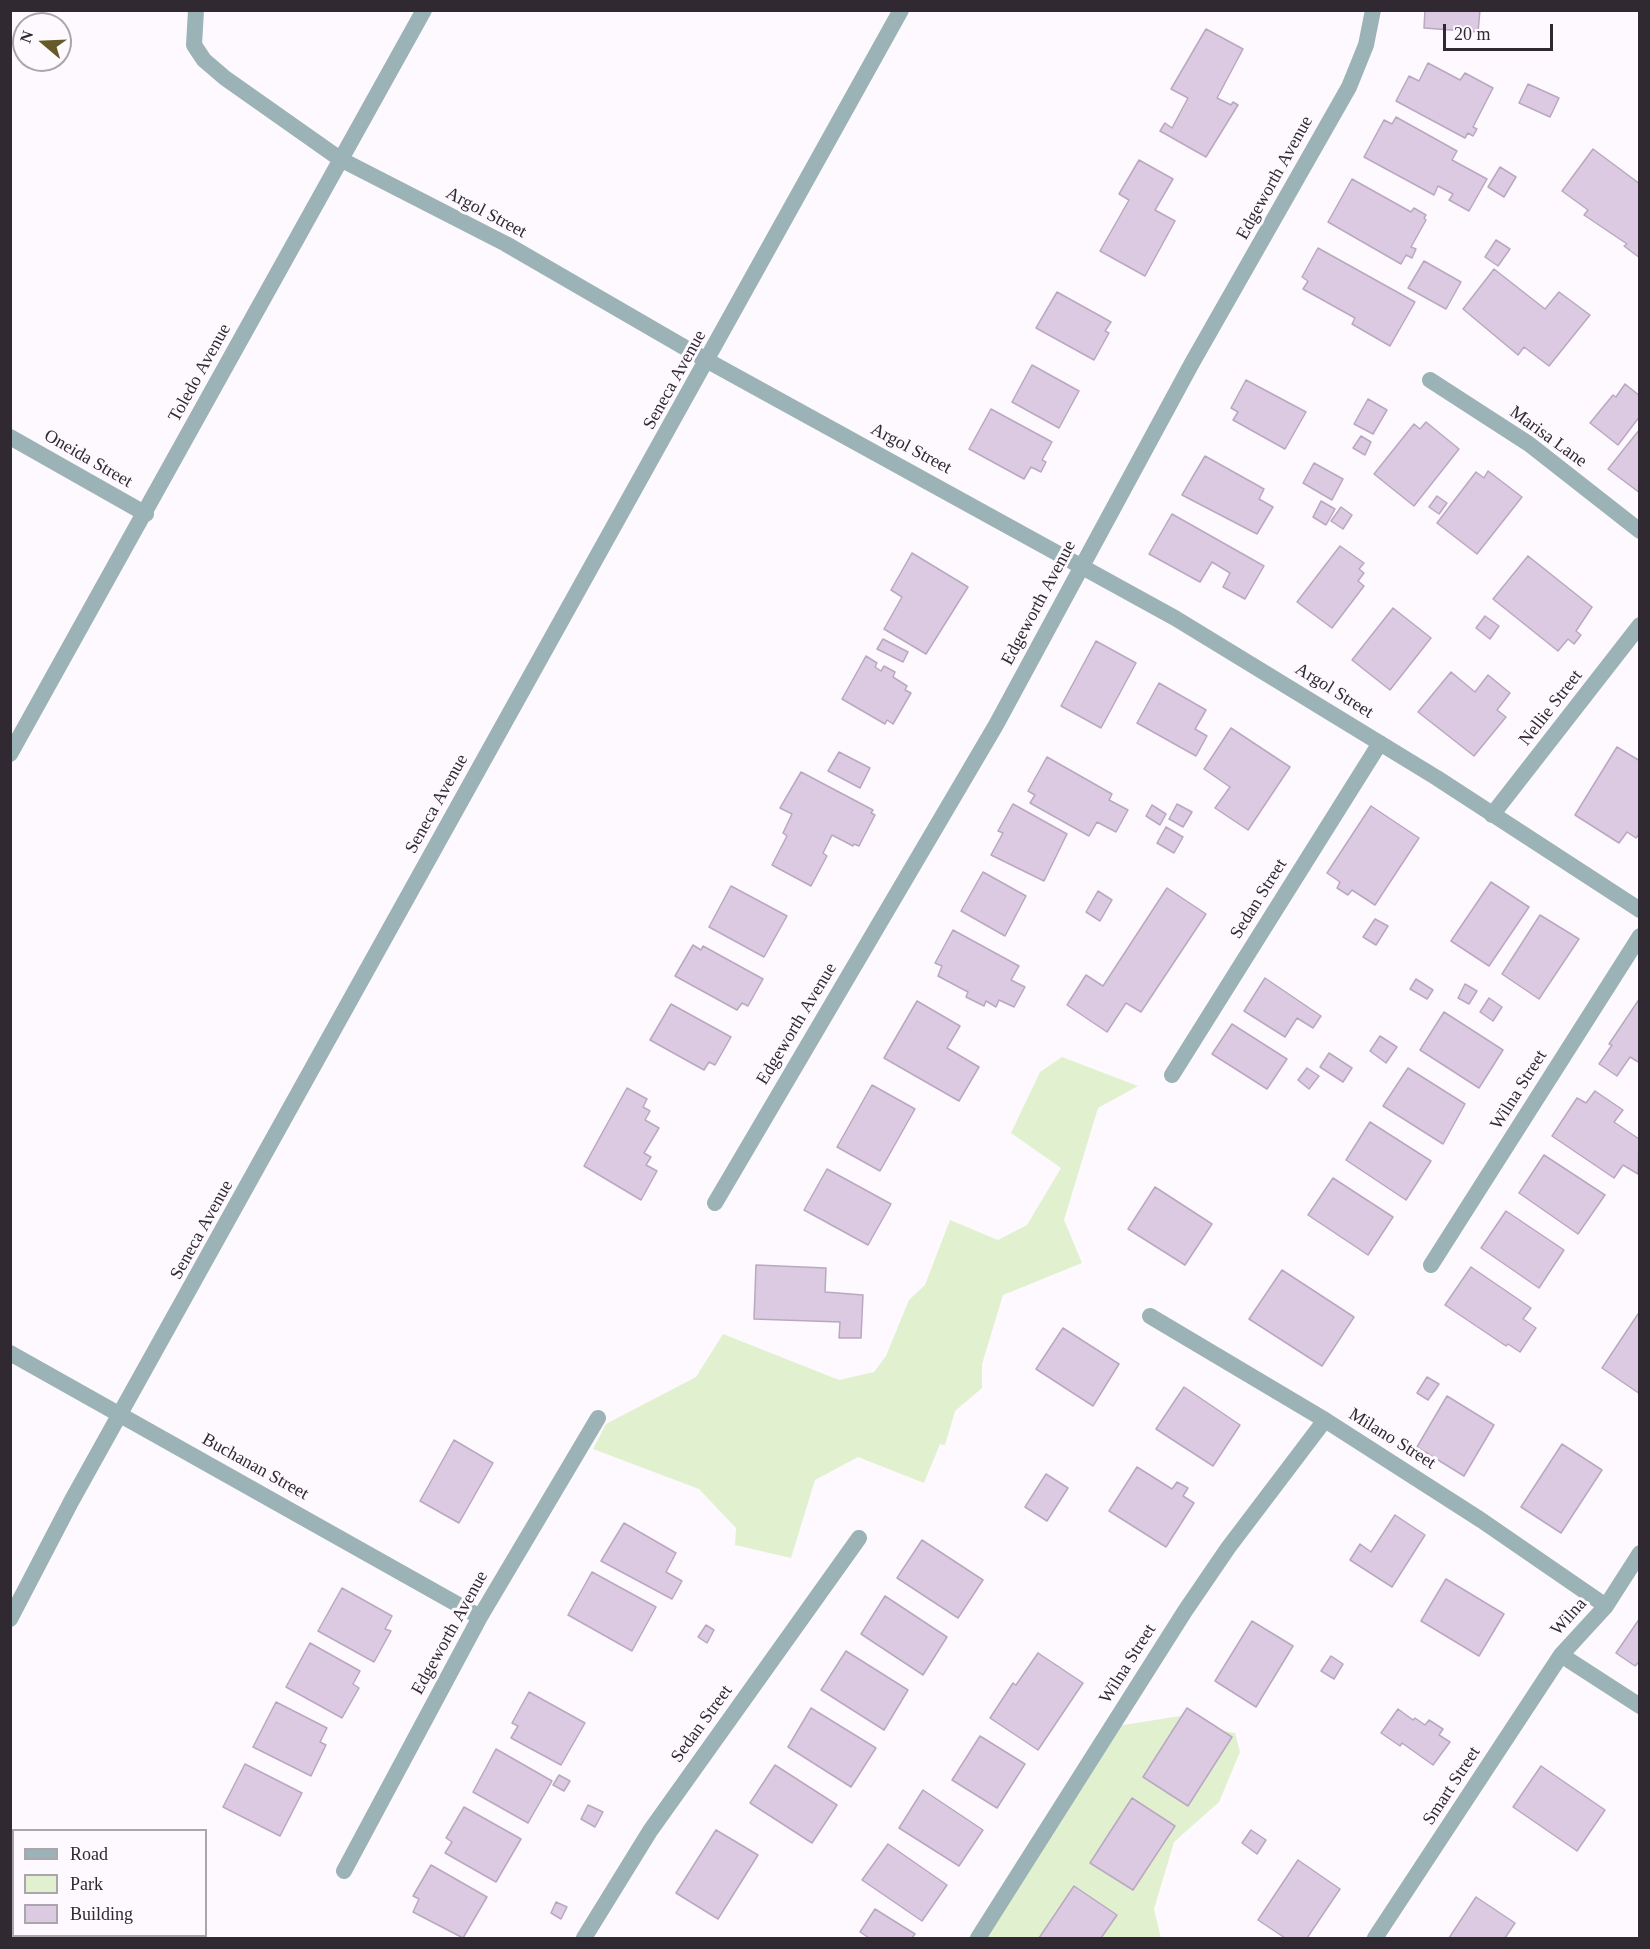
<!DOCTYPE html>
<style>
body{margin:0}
#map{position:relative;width:1650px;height:1949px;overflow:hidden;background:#fdf9fe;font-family:Georgia,serif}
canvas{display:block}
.frame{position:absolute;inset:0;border:12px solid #302932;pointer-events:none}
.legend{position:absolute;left:12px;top:1829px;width:195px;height:108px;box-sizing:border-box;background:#fdf9fe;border:2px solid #aba6ac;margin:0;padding:8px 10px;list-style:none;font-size:18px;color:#302932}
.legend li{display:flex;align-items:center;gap:12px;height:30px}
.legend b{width:30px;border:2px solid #aba6ac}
.north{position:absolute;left:12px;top:12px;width:60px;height:60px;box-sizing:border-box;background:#fdf9fe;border:2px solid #aba6ac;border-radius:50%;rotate:289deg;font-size:16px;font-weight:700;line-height:24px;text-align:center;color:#302932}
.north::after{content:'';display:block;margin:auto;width:21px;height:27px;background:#645b28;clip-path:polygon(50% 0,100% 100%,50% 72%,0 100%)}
.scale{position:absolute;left:1443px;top:24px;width:110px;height:27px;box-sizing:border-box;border:3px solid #302932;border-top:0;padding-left:8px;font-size:18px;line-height:21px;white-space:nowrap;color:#302932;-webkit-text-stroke:4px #fdf9fe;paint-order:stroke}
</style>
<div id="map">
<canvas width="1650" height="1949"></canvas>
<div class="frame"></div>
<ul class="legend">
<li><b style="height:8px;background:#9bb3b6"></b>Road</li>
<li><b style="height:16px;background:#e1f1cf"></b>Park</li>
<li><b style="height:16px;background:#dccae2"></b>Building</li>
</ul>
<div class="north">N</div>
<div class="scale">20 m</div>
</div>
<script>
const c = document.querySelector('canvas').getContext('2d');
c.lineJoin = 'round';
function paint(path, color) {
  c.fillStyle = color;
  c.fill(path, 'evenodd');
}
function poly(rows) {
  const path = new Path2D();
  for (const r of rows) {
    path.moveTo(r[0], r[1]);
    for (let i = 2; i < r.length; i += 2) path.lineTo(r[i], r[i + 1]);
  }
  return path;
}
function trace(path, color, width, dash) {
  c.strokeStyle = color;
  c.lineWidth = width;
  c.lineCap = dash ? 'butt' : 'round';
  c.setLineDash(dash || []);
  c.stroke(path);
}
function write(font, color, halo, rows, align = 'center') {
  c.font = font + ' Georgia,serif';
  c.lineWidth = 6;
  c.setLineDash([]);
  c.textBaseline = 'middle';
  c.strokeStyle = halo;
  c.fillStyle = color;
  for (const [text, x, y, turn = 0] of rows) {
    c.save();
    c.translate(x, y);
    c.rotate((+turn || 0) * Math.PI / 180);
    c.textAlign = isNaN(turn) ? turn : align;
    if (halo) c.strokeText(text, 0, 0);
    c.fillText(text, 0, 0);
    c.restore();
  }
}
paint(poly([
 [1062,1057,1138,1086,1098,1108,1064,1220,1082,1263,1003,1295,982,1364,982,1388,955,1411,945,1445,940,1444,924,1483,858,1457,815,1480,791,1558,735,1545,736,1528,699,1489,593,1449,606,1424,696,1377,723,1334,839,1380,874,1372,886,1356,909,1300,925,1285,950,1220,998,1240,1027,1225,1061,1168,1011,1133,1040,1072],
 [1180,1716,1204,1727,1235,1733,1240,1752,1219,1802,1174,1842,1154,1909,1161,1938,979,1938,1117,1726]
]), '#e1f1cf');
const building = poly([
 [1425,10,1480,10,1478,32,1424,28,1425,10],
 [1206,29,1243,49,1217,98,1231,105,1233,102,1238,105,1206,157,1160,131,1165,123,1172,128,1188,98,1171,89,1206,29],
 [1428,63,1460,80,1465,73,1493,88,1473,127,1477,129,1473,136,1468,133,1465,138,1396,101,1409,76,1419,81,1428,63],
 [1528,84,1559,98,1550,117,1519,103,1528,84],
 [1396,117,1457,151,1452,160,1487,179,1469,211,1449,200,1453,194,1438,186,1434,195,1364,157,1384,120,1392,124,1396,117],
 [1593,149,1640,184,1640,258,1624,246,1627,244,1584,215,1588,210,1562,191,1593,149],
 [1139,160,1173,179,1155,210,1175,221,1145,276,1100,251,1129,200,1119,194,1139,160],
 [1500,167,1516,177,1504,197,1488,187,1500,167],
 [1352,179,1411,212,1414,208,1426,215,1424,218,1426,220,1411,247,1416,249,1412,258,1406,255,1401,264,1328,222,1352,179],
 [1496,240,1510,249,1498,266,1485,257,1496,240],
 [1318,248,1415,302,1390,346,1352,324,1355,318,1303,289,1308,281,1302,277,1318,248],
 [1424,261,1461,282,1446,309,1408,288,1424,261],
 [1494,269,1545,309,1559,292,1590,315,1549,366,1524,347,1518,355,1463,309,1494,269],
 [1057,292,1111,322,1105,331,1109,333,1094,360,1036,328,1057,292],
 [1032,365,1079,391,1059,428,1012,402,1032,365],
 [1246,380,1306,412,1285,449,1233,420,1238,412,1231,408,1246,380],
 [1625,384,1640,396,1640,416,1618,445,1590,423,1613,395,1616,397,1625,384],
 [1368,399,1387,410,1373,434,1354,424,1368,399],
 [991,409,1052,442,1042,460,1046,462,1041,472,1031,467,1024,479,969,449,991,409],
 [1426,422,1459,449,1414,506,1374,474,1414,424,1420,429,1426,422],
 [1640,429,1640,493,1608,469,1640,429],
 [1361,436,1371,442,1365,455,1353,448,1361,436],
 [1205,456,1264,489,1259,499,1273,507,1257,534,1182,495,1205,456],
 [1314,463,1343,479,1332,500,1303,483,1314,463],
 [1488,471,1522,497,1477,554,1437,523,1476,472,1484,478,1488,471],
 [1437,496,1447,503,1439,514,1429,507,1437,496],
 [1321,501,1335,509,1326,525,1313,517,1321,501],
 [1341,507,1352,515,1343,529,1331,521,1341,507],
 [1172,514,1264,566,1245,599,1223,587,1230,573,1212,562,1200,582,1149,554,1172,514],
 [1340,546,1364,563,1359,569,1364,573,1358,581,1364,586,1332,628,1297,602,1340,546],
 [912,553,968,587,926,654,884,629,902,597,891,590,912,553],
 [1528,556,1592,607,1576,631,1581,635,1574,644,1568,639,1558,651,1493,599,1528,556],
 [1393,608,1431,638,1390,690,1352,660,1393,608],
 [1485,616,1499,626,1490,639,1476,628,1485,616],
 [883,639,908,652,903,662,877,649,883,639],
 [1096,641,1136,663,1101,728,1061,706,1096,641],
 [866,656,877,663,875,667,881,671,884,666,895,672,893,677,907,686,905,690,911,693,893,724,887,720,885,724,842,699,866,656],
 [1451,672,1475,692,1488,675,1510,693,1497,710,1506,717,1474,756,1418,712,1451,672],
 [1159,683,1206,710,1195,729,1207,736,1196,756,1137,723,1159,683],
 [1231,728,1290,767,1248,830,1215,808,1230,787,1204,769,1231,728],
 [1617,747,1640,761,1640,833,1636,838,1627,832,1619,843,1575,815,1617,747],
 [839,752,870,768,860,788,828,771,839,752],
 [1047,757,1112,794,1109,800,1128,810,1116,832,1097,822,1089,836,1030,803,1035,795,1028,791,1047,757],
 [801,772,873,810,871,813,875,815,859,846,854,844,853,846,832,835,823,853,827,856,811,886,772,865,787,836,783,833,792,814,780,808,801,772],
 [1013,804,1067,834,1044,881,991,855,1003,833,998,831,1013,804],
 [1177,804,1192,812,1183,827,1169,819,1177,804],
 [1152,805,1166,814,1160,825,1146,816,1152,805],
 [1371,806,1419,838,1375,905,1352,890,1348,895,1337,888,1340,882,1327,873,1371,806],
 [1166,827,1183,837,1174,853,1157,843,1166,827],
 [983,872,1026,896,1005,936,961,911,983,872],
 [1491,882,1529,907,1489,966,1451,941,1491,882],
 [731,886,787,916,764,957,709,927,731,886],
 [1167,888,1206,914,1141,1012,1126,1003,1107,1032,1067,1005,1086,975,1103,986,1167,888],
 [1098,891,1112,900,1100,921,1086,912,1098,891],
 [1540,915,1579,939,1539,999,1502,974,1540,915],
 [1375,919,1388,926,1376,945,1363,937,1375,919],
 [953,930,1019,966,1011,980,1025,987,1014,1007,999,1000,996,1007,986,1001,984,1006,966,997,968,992,938,976,942,966,935,963,953,930],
 [693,945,701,950,703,946,763,979,748,1006,742,1003,737,1010,675,976,693,945],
 [1265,978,1321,1016,1313,1028,1297,1018,1285,1037,1244,1011,1265,978],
 [1416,979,1433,990,1427,999,1410,989,1416,979],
 [1465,984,1477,991,1469,1004,1458,998,1465,984],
 [1489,998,1502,1007,1493,1021,1480,1012,1489,998],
 [1640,998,1640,1063,1630,1057,1617,1076,1599,1064,1612,1045,1609,1044,1640,998],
 [917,1001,960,1026,947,1048,979,1067,959,1101,884,1058,917,1001],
 [671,1004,731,1037,715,1065,709,1062,704,1070,650,1040,671,1004],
 [1444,1012,1503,1050,1479,1088,1420,1050,1444,1012],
 [1232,1024,1287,1059,1267,1089,1212,1054,1232,1024],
 [1380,1036,1397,1047,1386,1063,1370,1051,1380,1036],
 [1329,1053,1352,1068,1343,1082,1320,1067,1329,1053],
 [1307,1068,1319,1076,1309,1089,1298,1080,1307,1068],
 [1408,1068,1465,1104,1443,1144,1383,1106,1408,1068],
 [872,1085,915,1109,880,1171,837,1147,872,1085],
 [627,1088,647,1099,643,1107,650,1111,645,1120,659,1128,644,1153,651,1157,646,1165,657,1171,641,1200,584,1166,627,1088],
 [1595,1091,1623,1110,1614,1122,1639,1139,1638,1174,1623,1165,1614,1178,1552,1136,1577,1098,1586,1103,1595,1091],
 [1370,1122,1431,1161,1406,1200,1346,1160,1370,1122],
 [1544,1155,1605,1195,1578,1234,1519,1193,1544,1155],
 [827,1169,891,1204,868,1245,804,1210,827,1169],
 [1333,1178,1393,1217,1368,1255,1308,1215,1333,1178],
 [1155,1187,1212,1224,1185,1265,1128,1229,1155,1187],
 [1506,1211,1564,1250,1539,1288,1481,1248,1506,1211],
 [756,1265,826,1268,825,1292,863,1295,861,1338,839,1338,840,1322,754,1319,756,1265],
 [1471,1267,1531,1308,1523,1319,1536,1328,1520,1352,1508,1344,1506,1346,1445,1305,1471,1267],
 [1282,1270,1354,1317,1322,1366,1249,1319,1282,1270],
 [1640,1311,1640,1394,1602,1368,1640,1311],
 [1063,1328,1119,1364,1093,1406,1036,1369,1063,1328],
 [1427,1377,1439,1384,1428,1400,1417,1393,1427,1377],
 [1184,1387,1240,1425,1213,1466,1156,1429,1184,1387],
 [1447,1396,1494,1425,1464,1476,1417,1447,1447,1396],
 [454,1440,493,1463,459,1523,420,1501,454,1440],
 [1562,1444,1602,1470,1561,1533,1521,1507,1562,1444],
 [1137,1467,1172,1489,1177,1482,1188,1488,1183,1496,1194,1503,1166,1547,1109,1511,1137,1467],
 [1046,1474,1068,1488,1047,1521,1025,1507,1046,1474],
 [1395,1515,1425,1535,1392,1587,1350,1560,1360,1544,1371,1552,1395,1515],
 [624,1523,676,1553,666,1572,682,1581,672,1599,601,1561,624,1523],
 [922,1540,983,1580,958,1618,897,1578,922,1540],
 [592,1572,656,1607,632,1651,568,1615,592,1572],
 [1446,1579,1504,1614,1479,1656,1421,1621,1446,1579],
 [342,1588,392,1616,385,1629,391,1631,374,1662,318,1631,342,1588],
 [885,1596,947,1637,923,1675,861,1634,885,1596],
 [1640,1618,1640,1661,1635,1666,1616,1653,1640,1618],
 [1252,1621,1293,1646,1256,1707,1215,1681,1252,1621],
 [706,1625,714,1630,707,1643,698,1637,706,1625],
 [310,1643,360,1671,353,1684,359,1688,342,1718,286,1687,310,1643],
 [846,1651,908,1690,884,1730,821,1690,846,1651],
 [1038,1653,1083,1683,1038,1750,990,1718,1013,1683,1016,1685,1038,1653],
 [1331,1656,1343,1664,1334,1679,1321,1671,1331,1656],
 [529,1692,585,1723,561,1765,511,1738,518,1726,512,1723,529,1692],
 [276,1702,327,1728,320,1742,326,1745,311,1776,253,1747,276,1702],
 [811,1708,876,1748,851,1787,788,1747,811,1708],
 [1187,1708,1232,1737,1188,1806,1143,1777,1187,1708],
 [1398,1709,1413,1720,1415,1718,1425,1725,1429,1720,1443,1729,1439,1735,1450,1742,1433,1765,1402,1743,1400,1746,1381,1733,1398,1709],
 [980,1736,1025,1764,997,1808,952,1780,980,1736],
 [496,1749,552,1781,528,1823,473,1792,496,1749],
 [245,1764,302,1793,280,1836,223,1807,245,1764],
 [775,1765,837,1805,812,1843,750,1803,775,1765],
 [1541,1766,1605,1810,1577,1851,1513,1807,1541,1766],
 [559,1775,570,1781,564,1791,553,1785,559,1775],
 [923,1790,983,1830,959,1866,899,1828,923,1790],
 [1132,1798,1175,1826,1133,1890,1090,1863,1132,1798],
 [588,1805,603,1812,595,1827,581,1819,588,1805],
 [464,1807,521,1839,496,1882,445,1853,452,1842,446,1838,464,1807],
 [716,1830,758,1855,718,1919,676,1893,716,1830],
 [1251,1830,1266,1840,1257,1854,1242,1843,1251,1830],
 [888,1844,947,1885,922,1921,862,1880,888,1844],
 [1298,1860,1340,1889,1307,1938,1285,1938,1258,1920,1298,1860],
 [431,1865,487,1897,463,1938,413,1912,419,1899,413,1896,431,1865],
 [1074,1886,1117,1915,1101,1938,1039,1938,1074,1886],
 [1476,1897,1515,1923,1505,1938,1449,1938,1476,1897],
 [556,1902,567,1907,561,1919,551,1913,556,1902],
 [875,1909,915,1934,912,1938,869,1938,860,1932,875,1909]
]);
paint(building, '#dccae2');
trace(building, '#baa8c0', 1.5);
trace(poly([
 [196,10,194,45,204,60,225,78,340,159,506,244,708,361,1175,618,1437,778,1640,910],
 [1430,380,1529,444,1640,531],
 [10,437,146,514],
 [10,754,424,10],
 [1492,815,1640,625],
 [1172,1075,1380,743],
 [715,1203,996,725,1192,363,1349,87,1366,45,1373,10],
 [1431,1265,1640,936],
 [1150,1316,1325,1420,1481,1520,1606,1606],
 [10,1353,480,1617],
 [10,1619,72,1500,901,10],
 [1561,1655,1640,1706],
 [344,1871,480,1617,598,1418],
 [584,1938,650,1831,859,1538],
 [978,1938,1185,1611,1228,1548,1325,1420],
 [1375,1938,1561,1655,1606,1606,1640,1553]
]), '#9bb3b6', 16);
write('18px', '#302932', '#fdf9fe', [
 ["Edgeworth Avenue",1275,178,-61],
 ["Argol Street",486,213,28],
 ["Toledo Avenue",200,373,-61],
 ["Seneca Avenue",675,380,-61],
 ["Marisa Lane",1548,437,36],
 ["Argol Street",911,449,28],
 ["Oneida Street",88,459,30],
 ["Edgeworth Avenue",1039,603,-62],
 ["Argol Street",1334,691,32],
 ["Nellie Street",1551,708,-52],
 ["Seneca Avenue",437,804,-61],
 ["Sedan Street",1259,899,-58],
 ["Edgeworth Avenue",797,1024,-59],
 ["Wilna Street",1519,1090,-58],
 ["Seneca Avenue",202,1230,-61],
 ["Milano Street",1392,1439,32],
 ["Buchanan Street",255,1467,29],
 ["Wilna",1569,1617,-48],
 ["Edgeworth Avenue",450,1633,-61],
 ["Wilna Street",1128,1664,-58],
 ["Sedan Street",702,1724,-54],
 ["Smart Street",1452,1786,-57]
]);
</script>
